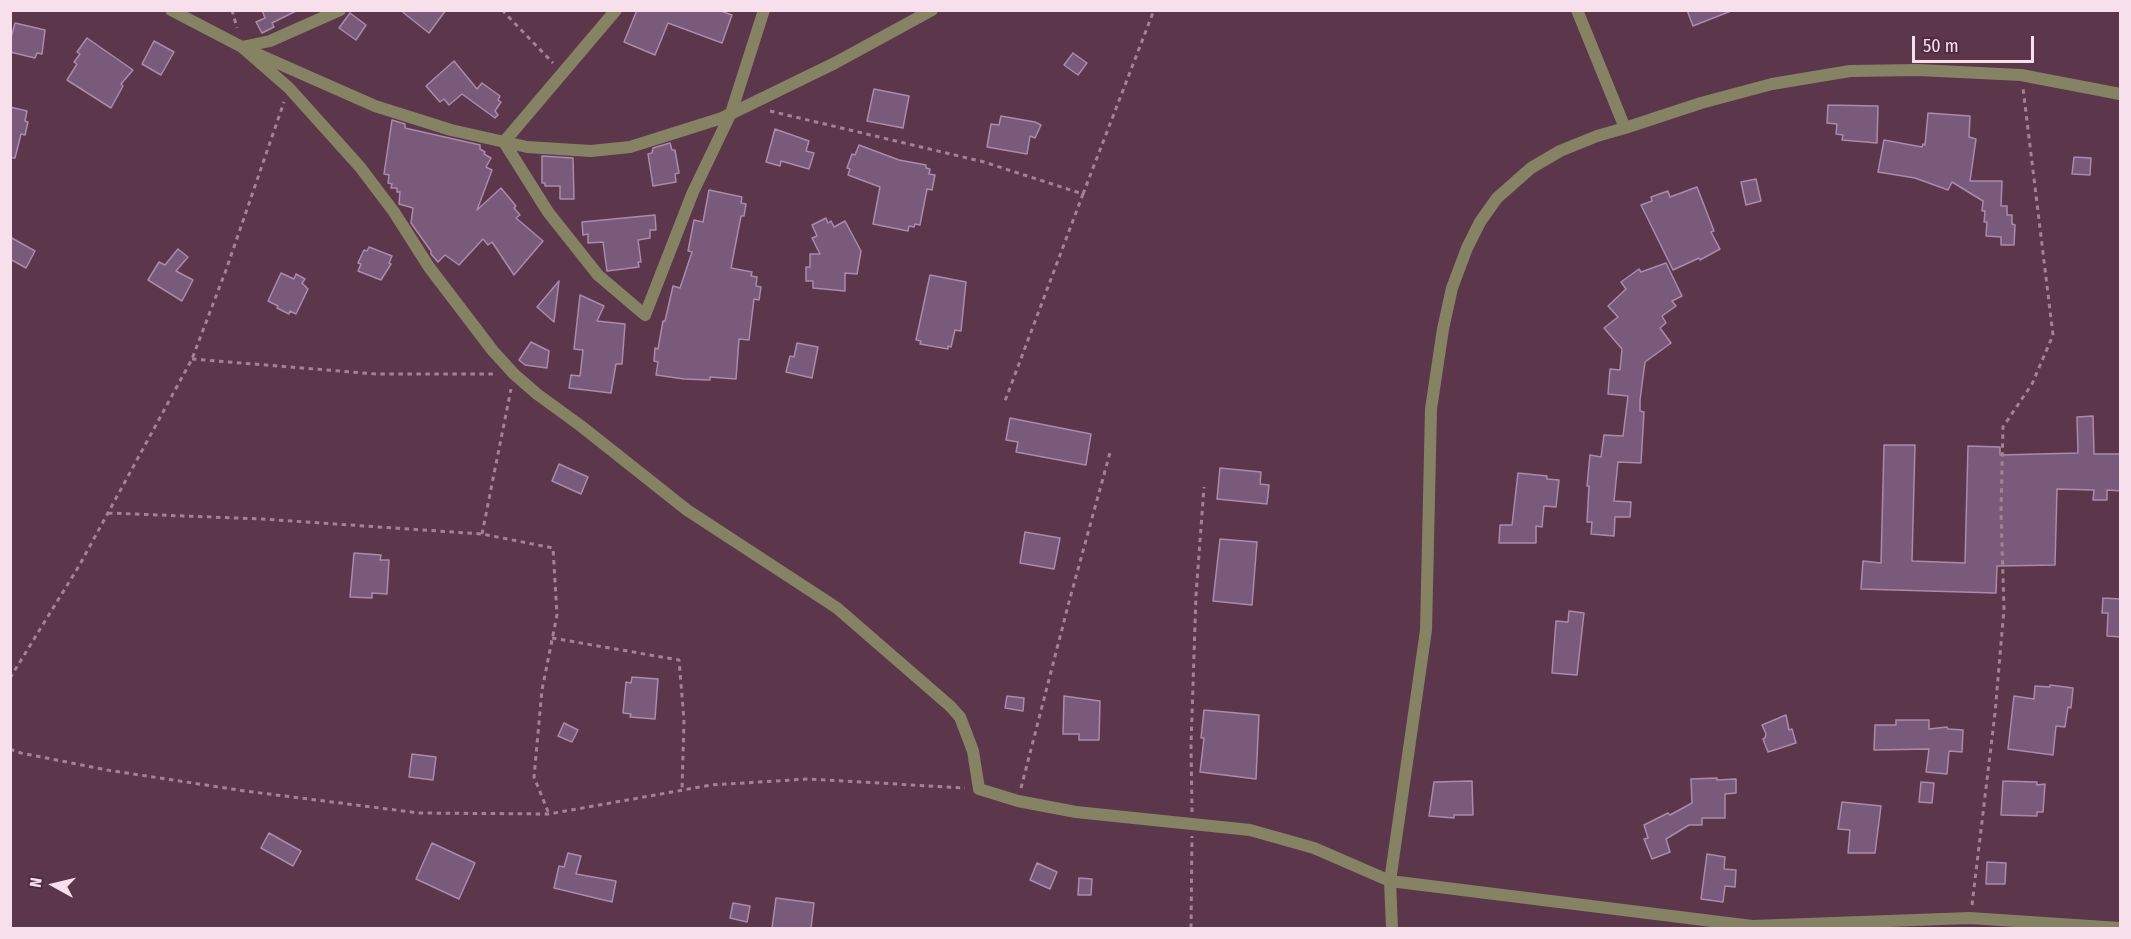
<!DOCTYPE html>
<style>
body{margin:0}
#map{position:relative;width:2131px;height:939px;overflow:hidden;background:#5c364b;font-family:"Fira Sans Condensed",sans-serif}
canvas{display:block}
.frame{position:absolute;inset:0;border:12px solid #f7dfeb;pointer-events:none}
.north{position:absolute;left:24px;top:855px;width:60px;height:60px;-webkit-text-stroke:4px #502b41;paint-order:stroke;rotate:278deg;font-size:16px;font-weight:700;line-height:24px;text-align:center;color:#f7dfeb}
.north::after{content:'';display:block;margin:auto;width:21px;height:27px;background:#f7dfeb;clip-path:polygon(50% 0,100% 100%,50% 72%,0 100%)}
.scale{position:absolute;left:1912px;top:36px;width:122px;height:27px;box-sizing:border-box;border:3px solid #f7dfeb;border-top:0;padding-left:8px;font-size:18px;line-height:21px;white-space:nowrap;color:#f7dfeb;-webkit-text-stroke:4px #502b41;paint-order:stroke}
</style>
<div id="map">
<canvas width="2131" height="939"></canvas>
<div class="frame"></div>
<div class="north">N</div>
<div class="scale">50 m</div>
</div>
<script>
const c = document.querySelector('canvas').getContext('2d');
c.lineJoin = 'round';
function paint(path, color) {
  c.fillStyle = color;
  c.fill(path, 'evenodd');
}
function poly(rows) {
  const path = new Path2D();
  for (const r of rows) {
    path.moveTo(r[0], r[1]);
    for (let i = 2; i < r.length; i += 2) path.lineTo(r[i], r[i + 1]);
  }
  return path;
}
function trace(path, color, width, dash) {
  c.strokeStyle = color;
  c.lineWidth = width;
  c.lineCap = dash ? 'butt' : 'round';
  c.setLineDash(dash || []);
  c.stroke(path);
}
const building = poly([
 [262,10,298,10,272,23,274,27,262,33,256,22,265,18,262,10],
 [400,10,446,10,429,33,400,10],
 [637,10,718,10,732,15,722,43,668,23,655,55,624,42,637,10],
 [1687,10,1730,10,1731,11,1693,26,1687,10],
 [350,13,366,25,356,40,339,28,350,13],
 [15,23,45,30,42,54,37,53,35,58,10,52,10,42,15,23],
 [87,38,133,70,121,84,123,86,111,108,67,80,77,64,74,62,80,54,77,52,87,38],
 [154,41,174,52,161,75,142,64,154,41],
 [1073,53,1087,63,1078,75,1064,65,1073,53],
 [454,61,477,89,482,83,500,96,498,100,501,102,495,111,498,115,495,118,462,94,449,105,444,99,440,102,426,86,454,61],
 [874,89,909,96,903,128,867,121,874,89],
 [1828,105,1878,106,1877,143,1842,140,1843,135,1836,134,1837,124,1827,123,1828,105],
 [10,107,27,111,25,121,28,122,25,135,21,134,15,158,10,158,10,107],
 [1928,113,1970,116,1969,137,1976,139,1970,181,2002,181,2001,206,2007,206,2007,215,2012,215,2012,224,2015,225,2014,245,2001,245,2001,237,1986,236,1987,222,1984,222,1985,211,1982,211,1983,201,1952,182,1948,190,1915,178,1878,172,1884,140,1922,147,1923,144,1925,145,1928,113],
 [1001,116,1035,122,1041,125,1035,138,1030,136,1027,154,987,147,991,124,999,125,1001,116],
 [392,120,405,124,405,128,480,145,480,149,485,152,484,154,491,158,486,167,492,170,477,210,501,188,516,206,514,208,520,215,516,218,543,241,514,275,492,242,488,245,483,239,459,265,445,255,438,262,431,254,431,251,411,223,413,208,399,204,400,192,397,192,397,188,391,188,392,184,388,183,389,175,384,174,392,120],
 [775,129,809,141,806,151,814,153,809,169,781,161,780,166,766,162,775,129],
 [670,143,672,150,675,150,679,173,675,174,676,182,653,186,648,154,652,153,653,148,670,143],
 [859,145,899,160,926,165,926,168,930,169,929,174,935,175,932,190,927,189,920,225,915,224,914,227,909,226,908,231,873,224,880,187,848,175,850,169,847,168,852,154,855,155,859,145],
 [542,156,573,158,574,199,560,199,560,186,545,186,545,183,542,183,542,156],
 [2074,157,2091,158,2090,175,2072,174,2074,157],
 [1756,179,1761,201,1746,205,1741,182,1756,179],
 [1697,187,1714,231,1711,232,1720,249,1700,260,1699,258,1673,270,1641,205,1652,201,1651,197,1668,191,1670,197,1697,187],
 [709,190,742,197,741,203,746,204,744,216,741,216,731,268,752,272,751,276,757,277,756,286,761,287,759,300,754,299,749,340,739,339,736,379,710,377,710,380,684,379,656,375,658,362,654,361,655,348,658,349,663,321,665,321,673,286,680,288,692,252,688,251,694,220,703,222,709,190],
 [655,215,656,230,650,230,650,238,638,240,641,262,638,262,639,267,607,271,603,242,588,243,588,234,583,235,582,222,655,215],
 [826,218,828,223,831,221,834,227,845,221,861,251,857,274,845,273,845,291,813,288,813,281,806,281,806,267,810,267,810,254,820,254,812,238,817,236,812,225,826,218],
 [10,237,35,251,26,268,10,259,10,237],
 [369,247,392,256,389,263,391,264,381,280,358,271,361,264,358,263,364,250,367,251,369,247],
 [178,249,188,257,176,271,193,280,182,301,148,280,159,262,165,265,178,249],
 [1666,263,1682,296,1672,301,1676,306,1662,316,1666,323,1660,328,1671,343,1645,362,1640,400,1640,411,1644,412,1641,463,1618,462,1614,501,1631,502,1630,517,1615,517,1614,536,1591,534,1592,522,1587,522,1589,486,1587,486,1590,455,1601,457,1604,435,1623,436,1628,396,1608,394,1610,369,1620,370,1622,349,1604,328,1618,317,1608,306,1626,289,1621,282,1639,269,1641,272,1666,263],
 [281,273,294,279,296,274,305,279,302,283,308,289,296,314,290,311,289,314,277,308,278,306,268,301,281,273],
 [930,275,966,282,961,331,955,330,951,347,948,346,948,349,920,344,921,341,916,340,930,275],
 [559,281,554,322,537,307,559,281],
 [580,295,604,306,597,321,625,324,622,364,616,364,611,393,569,388,571,375,580,376,583,350,574,349,580,295],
 [531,342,549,351,547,368,525,365,519,360,531,342],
 [797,343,818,347,812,378,786,372,790,356,794,357,797,343],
 [2093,416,2094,454,2121,454,2121,491,2107,490,2107,500,2093,500,2094,490,2057,489,2055,565,1997,566,1996,593,1861,589,1863,561,1881,563,1884,445,1915,445,1912,561,1965,563,1968,446,2000,447,2000,455,2078,453,2077,417,2093,416],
 [1010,418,1091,434,1086,465,1016,452,1018,442,1006,440,1010,418],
 [559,464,588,477,581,494,552,481,559,464],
 [1220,468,1261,472,1260,484,1269,485,1267,504,1217,499,1220,468],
 [1518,473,1547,476,1547,479,1559,480,1556,507,1544,506,1542,527,1536,526,1536,543,1499,543,1500,525,1512,525,1518,473],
 [1025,532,1060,538,1054,569,1020,563,1025,532],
 [1220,539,1257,542,1252,605,1213,601,1220,539],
 [354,553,381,555,380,560,389,560,387,594,372,593,372,598,350,597,354,553],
 [2103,598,2121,599,2121,637,2107,636,2108,613,2102,613,2103,598],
 [1569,611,1584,613,1577,675,1552,673,1556,621,1568,622,1569,611],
 [632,677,658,679,655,719,630,717,631,714,623,713,626,682,631,683,632,677],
 [2050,685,2073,688,2071,708,2068,707,2065,727,2056,726,2053,755,2008,749,2014,696,2034,699,2035,686,2050,687,2050,685],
 [1007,696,1024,698,1023,711,1005,708,1007,696],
 [1064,696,1100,701,1099,740,1079,740,1079,734,1063,734,1064,696],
 [1204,710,1259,715,1256,779,1200,772,1204,738,1201,738,1204,710],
 [1786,715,1789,730,1792,729,1796,743,1768,752,1763,739,1765,738,1766,734,1762,725,1786,715],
 [1896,720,1929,720,1929,729,1947,727,1948,729,1963,730,1962,752,1949,751,1947,774,1926,772,1929,749,1874,750,1875,725,1896,725,1896,720],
 [564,723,578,730,572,742,558,736,564,723],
 [412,754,436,757,433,780,409,777,412,754],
 [1717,778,1717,780,1736,779,1736,793,1725,794,1725,818,1702,818,1702,825,1689,825,1666,839,1670,852,1652,859,1644,839,1648,838,1644,825,1668,813,1670,815,1692,803,1691,779,1717,778],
 [1472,781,1473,815,1454,815,1454,818,1429,816,1434,782,1472,781],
 [2003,781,2037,782,2037,785,2045,784,2043,812,2037,812,2037,816,2001,815,2003,781],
 [1921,782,1934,783,1932,803,1919,802,1921,782],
 [1842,802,1881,806,1875,853,1848,853,1850,830,1838,829,1842,802],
 [269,833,301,851,293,866,261,848,269,833],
 [432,843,475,863,459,899,416,879,432,843],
 [568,853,581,856,576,874,616,881,612,902,554,888,559,866,564,867,568,853],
 [1707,854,1725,857,1724,869,1736,870,1735,887,1725,886,1723,902,1701,899,1707,854],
 [1987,862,2006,863,2005,884,1986,884,1987,862],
 [1037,863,1057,872,1050,889,1030,880,1037,863],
 [1079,878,1092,879,1091,895,1078,895,1079,878],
 [776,898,814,903,811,928,772,928,776,898],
 [733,903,750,906,747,922,730,918,733,903]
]);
paint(building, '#795a7a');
trace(building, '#ab8aac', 1.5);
trace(poly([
 [232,10,237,28],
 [502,10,553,63],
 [770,111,984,162,1083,194,1005,401],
 [1083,194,1154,10],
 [192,359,376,374,496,374],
 [108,513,262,519,482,534,553,548,557,615,542,690,534,777,549,814],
 [482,534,511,389],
 [552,638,679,660,684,720,682,790],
 [10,678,79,566,192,359,226,270,284,102],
 [10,749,21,753,107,770,245,791,419,813,549,814,711,785,808,779,965,788],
 [1021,788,1069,602,1111,449],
 [1192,812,1191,745,1196,595,1204,487],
 [1972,905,1995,713,2004,609,2001,512,2003,427,2032,384,2053,335,2023,88],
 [1191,928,1192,836]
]), '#a28394', 3, [4.5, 4.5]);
trace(poly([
 [171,10,242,47,289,88,360,167,394,212,429,267,493,351,514,374,537,394,581,426,687,510,837,608,950,706,960,717,973,751,979,789,1018,801,1076,812,1250,830,1314,848,1390,881,1752,926,1970,918,2120,928],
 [616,10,504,142,548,212,598,275,645,315,693,192,731,113,764,10],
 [242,47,270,41,340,10],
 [255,53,375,106,451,130,527,147,591,151,630,147,722,118,835,63,932,10],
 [1625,128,1701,103,1772,84,1850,71,1918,70,2021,75,2120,94],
 [1392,928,1390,881,1426,630,1431,409,1443,329,1452,288,1467,248,1480,222,1497,198,1531,168,1560,151,1597,136,1625,128,1577,10]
]), '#858364', 12);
</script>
